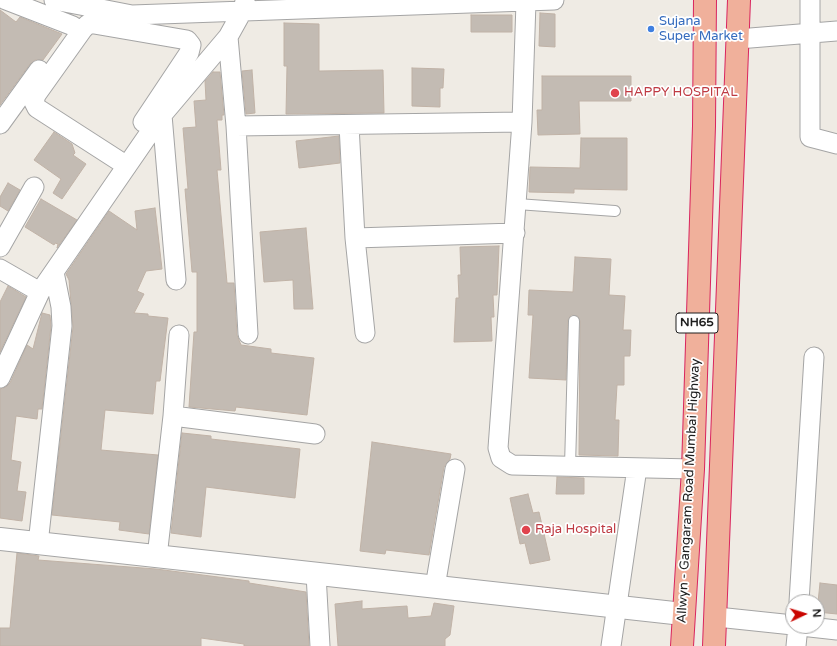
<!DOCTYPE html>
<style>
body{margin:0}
#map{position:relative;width:837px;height:646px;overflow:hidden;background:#efebe4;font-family:"Varela Round",sans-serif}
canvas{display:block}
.north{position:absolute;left:785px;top:594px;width:40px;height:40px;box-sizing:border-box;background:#fff;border:1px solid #a5a5a5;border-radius:50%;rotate:86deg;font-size:11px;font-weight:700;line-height:16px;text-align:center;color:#1e1e1e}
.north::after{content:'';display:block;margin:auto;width:14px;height:18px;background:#ca0601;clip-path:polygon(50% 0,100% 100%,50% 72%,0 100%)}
</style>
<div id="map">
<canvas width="837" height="646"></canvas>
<div class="north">N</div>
</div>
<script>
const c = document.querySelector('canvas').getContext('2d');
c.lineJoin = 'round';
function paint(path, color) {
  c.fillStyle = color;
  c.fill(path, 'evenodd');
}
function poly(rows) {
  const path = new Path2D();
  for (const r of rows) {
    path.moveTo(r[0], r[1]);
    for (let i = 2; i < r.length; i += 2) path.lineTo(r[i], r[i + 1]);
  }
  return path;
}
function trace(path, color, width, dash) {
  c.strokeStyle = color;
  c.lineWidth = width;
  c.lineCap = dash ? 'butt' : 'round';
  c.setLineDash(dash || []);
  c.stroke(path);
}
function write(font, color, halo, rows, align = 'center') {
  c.font = font + ' "Varela Round",sans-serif';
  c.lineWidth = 3.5;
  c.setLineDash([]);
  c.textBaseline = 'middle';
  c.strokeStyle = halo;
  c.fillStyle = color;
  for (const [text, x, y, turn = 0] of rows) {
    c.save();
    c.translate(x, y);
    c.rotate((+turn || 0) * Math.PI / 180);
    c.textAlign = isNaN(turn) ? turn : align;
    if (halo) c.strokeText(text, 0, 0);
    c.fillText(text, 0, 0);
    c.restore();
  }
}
const building = poly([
 [0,10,16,22,20,17,62,34,43,60,35,60,30,64,0,105,0,10],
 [540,13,555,14,555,47,539,46,540,13],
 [471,15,512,15,512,32,471,32,471,15],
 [284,23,319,24,319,71,383,70,384,113,286,114,287,66,284,66,284,23],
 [412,68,444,69,443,88,440,88,440,107,412,106,412,68],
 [252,70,255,113,246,114,242,71,252,70],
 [213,72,220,72,224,115,222,115,222,120,217,120,221,170,217,170,227,283,234,283,237,335,241,345,271,349,271,353,314,358,307,415,236,407,235,411,189,407,194,332,197,332,197,272,192,272,185,189,188,189,183,128,196,127,194,101,206,100,205,81,213,72],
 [542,76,631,76,631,101,579,101,580,134,538,135,537,110,542,110,542,76],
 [54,132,72,144,75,153,73,155,86,164,62,199,53,193,61,179,34,160,54,132],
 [339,136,340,163,299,168,296,141,339,136],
 [581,138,627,138,627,190,574,189,574,193,529,192,530,167,580,168,581,138],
 [8,183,20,190,8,211,0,206,0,197,8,183],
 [41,199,77,220,57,248,58,244,55,243,54,245,25,227,41,199],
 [155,208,162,269,146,271,137,291,144,294,134,313,148,314,148,316,168,318,160,381,156,381,153,414,105,410,101,450,158,455,149,534,119,530,120,522,52,515,73,327,69,280,66,274,109,211,137,230,135,211,155,208],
 [306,228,313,309,294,309,293,280,264,282,260,232,306,228],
 [499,246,497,295,493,295,494,317,491,317,492,341,454,342,456,298,459,298,458,275,461,275,460,247,499,246],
 [575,257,611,259,609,295,625,296,623,330,631,330,630,356,624,356,624,385,617,385,615,420,619,420,618,456,579,455,580,321,578,316,571,315,568,320,566,380,529,378,533,315,528,315,529,290,573,292,575,257],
 [8,286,26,297,0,352,0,302,8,286],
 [42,313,50,315,51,326,42,409,38,409,37,419,16,416,11,460,21,462,17,491,26,492,22,521,0,518,0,389,6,387,10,383,27,345,33,349,42,313],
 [182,433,211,436,211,439,300,449,295,498,206,487,201,537,171,533,182,433],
 [372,442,451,454,450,459,444,467,429,555,386,550,385,554,360,551,372,442],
 [557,477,584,478,584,494,556,494,557,477],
 [528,494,533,513,539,512,550,560,530,564,525,543,520,544,510,498,528,494],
 [17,553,39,556,38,560,156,569,249,581,249,583,306,592,309,646,244,646,244,644,201,638,201,646,0,646,0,628,10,628,17,553],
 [820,583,837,585,837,614,817,612,820,583],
 [362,601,362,609,407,606,408,618,431,616,434,603,454,606,450,635,445,639,445,646,338,646,335,604,362,601]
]);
paint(building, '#c3bbb3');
trace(building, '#c0b2a6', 1);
const service = poly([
 [517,204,615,211],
 [570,466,574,321]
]);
const minor = poly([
 [6,0,73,26],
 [54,0,132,15,554,0],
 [810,0,810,137,837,144],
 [526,2,522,122,498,448,501,458,512,465,693,469],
 [228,37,236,126,248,334],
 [738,39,837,31],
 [162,115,176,280],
 [0,124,39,70],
 [349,125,355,238,365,333],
 [236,126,522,122],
 [127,166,37,108,34,102,36,95,83,29,88,24,94,24,187,40,191,45,189,53,143,122],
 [355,238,515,233],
 [0,247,34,187],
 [0,269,40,292],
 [0,378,40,292,162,115,228,37,243,10,245,1],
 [173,416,315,434],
 [38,544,62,326,61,307,54,272],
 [157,557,173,416,179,335],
 [316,574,320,646],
 [435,587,455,469],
 [799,602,814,357],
 [717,617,793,625],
 [801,626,837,630],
 [611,646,637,468],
 [796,646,798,626]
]);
const tertiary = poly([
 [0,539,683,614]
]);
const trunk = poly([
 [682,646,693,469,704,126,705,0],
 [714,646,739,0]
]);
trace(service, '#a5a5a5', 12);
trace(minor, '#a5a5a5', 21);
trace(tertiary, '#a5a5a5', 24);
trace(trunk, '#d9255e', 24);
trace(service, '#fff', 10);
trace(minor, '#fff', 19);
trace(tertiary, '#fff', 22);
trace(trunk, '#f0b09b', 22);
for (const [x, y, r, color] of [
 [651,29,4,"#3f7fe0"],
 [615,93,5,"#e0444e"],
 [526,530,5,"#e0444e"]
]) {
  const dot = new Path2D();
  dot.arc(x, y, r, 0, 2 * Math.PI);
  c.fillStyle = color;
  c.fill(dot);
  trace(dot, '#fff', 1.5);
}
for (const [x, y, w] of [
 [697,323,42]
]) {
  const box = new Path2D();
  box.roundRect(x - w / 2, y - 10, w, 20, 3);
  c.fillStyle = '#fff';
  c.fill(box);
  trace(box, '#1e1e1e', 1);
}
write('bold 12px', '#1e1e1e', null, [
 ["NH65",697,323]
]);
write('13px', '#366cbe', '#fff', [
 ["Sujana",659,22],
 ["Super Market",659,37]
], 'left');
write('13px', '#be3a42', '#fff', [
 ["HAPPY HOSPITAL",624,93],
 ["Raja Hospital",535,530]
], 'left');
write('13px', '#1e1e1e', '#fff', [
 ["Allwyn - Gangaram Road Mumbai Highway",689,491,-87]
]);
</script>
